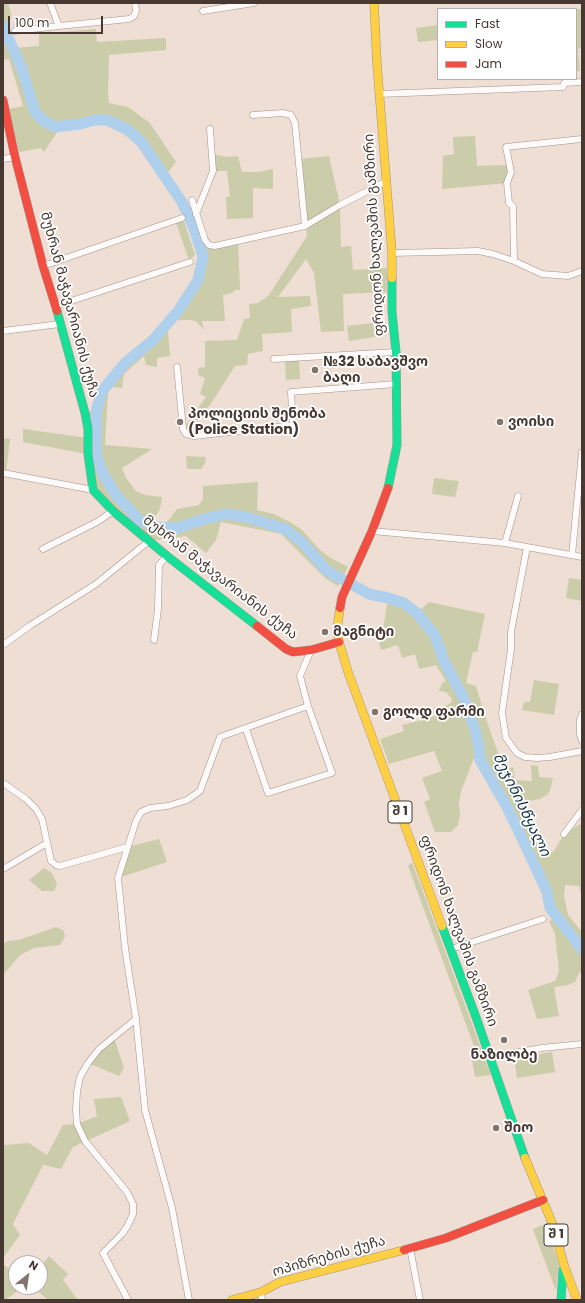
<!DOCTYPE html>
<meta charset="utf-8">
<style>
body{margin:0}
#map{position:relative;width:585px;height:1303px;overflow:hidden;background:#efded4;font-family:Poppins,sans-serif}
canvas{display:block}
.frame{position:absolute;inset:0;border:4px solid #473932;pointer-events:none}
.legend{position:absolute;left:437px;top:8px;width:140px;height:72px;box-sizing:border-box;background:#fff;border:1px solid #b5b0ad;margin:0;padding:5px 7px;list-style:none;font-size:12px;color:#473932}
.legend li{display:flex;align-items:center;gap:8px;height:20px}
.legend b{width:20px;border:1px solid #b5b0ad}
.north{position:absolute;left:8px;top:1255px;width:40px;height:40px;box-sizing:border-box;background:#fff;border:1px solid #b5b0ad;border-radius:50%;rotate:30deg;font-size:11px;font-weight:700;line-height:16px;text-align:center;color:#473932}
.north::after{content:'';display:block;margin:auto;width:14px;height:18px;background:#82736b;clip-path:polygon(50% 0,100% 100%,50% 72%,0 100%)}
.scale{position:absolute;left:8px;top:16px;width:95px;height:18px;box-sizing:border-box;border:2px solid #473932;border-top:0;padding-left:5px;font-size:12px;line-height:14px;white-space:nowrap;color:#473932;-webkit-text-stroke:3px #fff;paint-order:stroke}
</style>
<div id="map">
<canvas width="585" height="1303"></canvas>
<div class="frame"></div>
<ul class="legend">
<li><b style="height:5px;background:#16e098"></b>Fast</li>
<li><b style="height:5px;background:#ffcf43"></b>Slow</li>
<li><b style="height:5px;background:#f24e42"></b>Jam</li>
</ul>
<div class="north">N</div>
<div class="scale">100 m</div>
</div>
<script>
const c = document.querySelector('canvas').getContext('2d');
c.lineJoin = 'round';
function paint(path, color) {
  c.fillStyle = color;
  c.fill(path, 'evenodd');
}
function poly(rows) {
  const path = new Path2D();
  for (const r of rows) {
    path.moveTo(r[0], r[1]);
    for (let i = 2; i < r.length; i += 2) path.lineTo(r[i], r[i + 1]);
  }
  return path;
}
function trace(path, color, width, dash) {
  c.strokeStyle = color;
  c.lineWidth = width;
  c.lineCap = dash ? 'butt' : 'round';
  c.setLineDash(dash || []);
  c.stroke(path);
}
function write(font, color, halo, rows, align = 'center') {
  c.font = font + ' Poppins,"Noto Sans Georgian",sans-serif';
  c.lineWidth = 3.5;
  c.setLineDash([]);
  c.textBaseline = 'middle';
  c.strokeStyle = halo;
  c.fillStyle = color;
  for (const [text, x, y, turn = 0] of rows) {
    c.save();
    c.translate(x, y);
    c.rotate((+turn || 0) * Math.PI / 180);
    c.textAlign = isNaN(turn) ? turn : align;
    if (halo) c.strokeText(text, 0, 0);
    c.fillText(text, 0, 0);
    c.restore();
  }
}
paint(poly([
 [3,3,8,3,11,13,10,21,6,33,3,26],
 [576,9,582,9,582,48,578,49,580,71,576,71],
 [438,25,438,40,418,42,416,28],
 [96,29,97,42,166,38,166,50,109,55,108,94,109,103,128,107,150,123,176,162,165,176,142,143,128,130,107,120,95,120,80,124,55,127,45,122,35,112,22,69,13,48,39,46,39,34],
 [3,39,10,52,31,110,36,120,45,126,58,131,44,152,41,148,19,152,9,109,23,106,9,59,3,60],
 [475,136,477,166,509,165,507,183,442,189,443,156,454,154,453,137],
 [212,154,227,157,238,156,242,172,259,172,273,169,273,189,253,188,253,218,227,219,226,197,230,197,227,171,213,171],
 [329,156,340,205,341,247,351,246,353,270,387,268,387,292,343,294,344,331,321,332,314,273,306,259,278,297,310,296,311,306,291,309,292,332,262,334,263,351,248,354,247,365,235,366,210,405,186,434,183,429,206,397,200,394,205,378,198,375,198,368,205,367,205,341,237,340,244,319,250,318,249,304,258,303,269,295,307,236,299,159],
 [184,221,195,255,189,260,176,223],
 [238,241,240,290,235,290,232,293,223,295,225,321,202,321,204,330,197,322,191,320,177,320,168,331,170,356,157,358,157,367,146,365,144,356,124,374,122,388,113,387,108,392,105,445,152,449,122,468,126,478,136,491,145,495,162,497,160,509,156,515,154,522,167,522,177,509,199,505,203,498,203,486,258,482,257,510,274,514,290,522,302,530,320,550,329,557,348,567,338,586,326,579,281,534,221,522,216,540,206,553,186,536,149,541,93,490,87,454,23,442,23,429,88,438,85,413,96,411,102,391,125,363,153,340,178,311,198,280,203,256,200,245],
 [373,323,375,337,349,341,347,326],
 [285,358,299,358,300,379,286,380],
 [3,438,10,439,6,473,3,473],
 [186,456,206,457,205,463,201,469,187,469],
 [434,478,459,481,455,497,432,494],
 [569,578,582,580,582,601,566,598],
 [388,598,404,603,417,613,429,602,485,614,477,652,473,652,466,683,476,686,484,713,504,770,513,767,515,780,532,781,531,765,538,766,539,777,553,778,550,790,548,794,540,799,530,801,525,806,522,813,522,822,532,831,546,855,554,851,564,834,582,823,582,898,579,886,565,885,564,896,568,915,582,932,582,972,579,973,575,982,568,985,554,987,559,1016,537,1019,528,990,555,981,559,971,555,934,549,921,558,918,550,908,547,892,507,807,480,760,474,758,461,791,459,803,460,815,458,825,451,832,435,832,424,802,430,799,422,778,442,771,434,751,389,764,380,739,404,731,402,725,426,719,440,714,443,707,451,703,452,699,446,692,439,691,442,683,446,681,436,665,419,669,415,654,402,658,398,645,381,650,376,630,383,630],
 [534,680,559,684,554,715,522,710,524,702,530,702],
 [159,839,167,862,118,878,127,847],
 [412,862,491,1075,475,1077,472,1060,478,1057,408,866],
 [44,868,52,873,57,884,54,891,42,891,29,880],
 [56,927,63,930,65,936,60,945,34,948,20,955,3,975,3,944,8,941,19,940],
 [114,1038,124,1068,119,1076,88,1063],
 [552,1052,555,1072,517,1078,514,1058],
 [121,1097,130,1121,73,1147,61,1169,43,1165,13,1224,20,1235,3,1258,3,1101,4,1101,4,1145,29,1143,47,1155,63,1125,77,1124,97,1116,94,1099],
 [545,1224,559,1264,556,1291,533,1229],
 [49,1256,68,1274,63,1280,78,1300,48,1300,33,1287,40,1287,40,1268],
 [3,1264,16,1274,16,1287,23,1287,5,1300,3,1300]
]), '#cbcca9');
trace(poly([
 [3,26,22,69,35,112,45,122,55,127,80,124,95,120,107,120,128,130,142,143,182,202,193,226,203,256,198,280,178,311,153,340,125,363,102,391,96,411,96,454,103,474,116,495,140,521,158,527,177,528,205,519,226,514,246,517,285,529,302,542,327,571,369,594,388,598,404,603,417,613,435,636,444,661,464,699,475,730,479,747,480,760,507,807,528,851,547,892,550,908,582,949]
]), '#aed0ed', 11);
const street = poly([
 [50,3,59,26],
 [203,11,254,3],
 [15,31,59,26,129,19,134,16,136,11,135,3],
 [379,94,563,87,564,83,582,82],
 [253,115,283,113,291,115,295,123,305,226],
 [3,159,15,157],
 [192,200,205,240,209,245,215,246,305,226,340,205,387,181],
 [196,214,213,171,210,129],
 [392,253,478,251,493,254,514,261,542,274,568,276,582,271],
 [514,261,513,206,509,203,507,183,511,172,506,147,582,139],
 [43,266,182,218],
 [56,306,190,262],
 [3,331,60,324],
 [274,359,396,352],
 [177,367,183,429,186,434,194,436,293,425,291,392,396,384],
 [3,473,93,490],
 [372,531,505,543,582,557],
 [505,543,518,496],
 [527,547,511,632,511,649,502,713,506,738,517,753,525,757,537,758,550,757,582,751],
 [43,549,97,522,113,511],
 [572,555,582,452],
 [154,640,158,609,159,565,167,556],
 [3,645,31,625,96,584,149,541],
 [582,714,580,720,580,734,582,741],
 [246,729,268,793,332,773,308,706,300,676,311,650],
 [3,783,26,799,36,809,42,819,51,861,56,865,60,866,127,847],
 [564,834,582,810],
 [3,869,47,843],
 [451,949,543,919],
 [491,1057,542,1048,582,1044],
 [410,1248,420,1300],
 [261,1292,262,1300],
 [128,1300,103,1253,122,1234,128,1225,133,1214,133,1204,127,1192,85,1141,77,1124,76,1110,77,1092,80,1077,88,1063,99,1049,136,1019],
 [189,1300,172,1208,145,1110,136,1019,125,948,118,878,136,821,141,812,150,808,168,806,187,800,200,791,220,737,308,706]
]);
const fast = poly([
 [57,311,85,413,88,429,88,454,93,490,113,511,167,556,257,626],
 [388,488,397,445,396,352,392,312,392,278],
 [442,926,477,1020,525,1158],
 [561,1300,563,1270]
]);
const slow = poly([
 [374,3,377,64,392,253,392,278],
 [340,608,337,629,339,642,348,672,442,926],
 [525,1158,553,1225,564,1265,577,1300],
 [232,1300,261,1292,280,1282,404,1250]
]);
const jam = poly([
 [3,100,15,157,43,266,57,311],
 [340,608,342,597,372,531,388,488],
 [257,626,286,649,293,652,311,650,339,642],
 [404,1250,446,1238,543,1200]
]);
trace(street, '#a0938c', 7);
trace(fast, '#a0938c', 9);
trace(slow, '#a0938c', 9);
trace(jam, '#a0938c', 9);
trace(street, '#fdfaf9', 6);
trace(fast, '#16e098', 8);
trace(slow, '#ffcf43', 8);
trace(jam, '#f24e42', 8);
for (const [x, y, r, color] of [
 [315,370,4,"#82736b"],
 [180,422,4,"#82736b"],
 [500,422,4,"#82736b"],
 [325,632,4,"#82736b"],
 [375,712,4,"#82736b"],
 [504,1040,4,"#82736b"],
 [496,1128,4,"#82736b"]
]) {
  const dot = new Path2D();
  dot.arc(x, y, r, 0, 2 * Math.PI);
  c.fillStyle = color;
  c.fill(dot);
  trace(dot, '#fff', 1.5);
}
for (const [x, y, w] of [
 [400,812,24],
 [556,1235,24]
]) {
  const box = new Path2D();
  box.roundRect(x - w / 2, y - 11, w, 22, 3);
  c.fillStyle = '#fff';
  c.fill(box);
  trace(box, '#473932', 1);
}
write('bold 13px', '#473932', null, [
 ["შ 1",400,812],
 ["შ 1",556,1235]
]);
write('14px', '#473932', '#fff', [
 ["ფრიდონ ხალვაშის გამზირი",375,235,-93],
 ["მუხრან მაჭავარიანის ქუჩა",69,305,75],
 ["მუხრან მაჭავარიანის ქუჩა",220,578,38],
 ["ფრიდონ ხალვაშის გამზირი",458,931,70],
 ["ოპიზრების ქუჩა",329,1257,-16]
]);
write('bold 14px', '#473932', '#fff', [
 ["№32 საბავშვო",323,362],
 ["ბაღი",323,378],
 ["პოლიციის შენობა",188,414],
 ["(Police Station)",188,430],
 ["ვოისი",508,422],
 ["მაგნიტი",333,632],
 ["გოლდ ფარმი",383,712],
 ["ნაზილბე",504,1055,"center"],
 ["შიო",504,1128]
], 'left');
write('italic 15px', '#123148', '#fff', [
 ["მეჯინისწყალი",521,805,64]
]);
</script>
